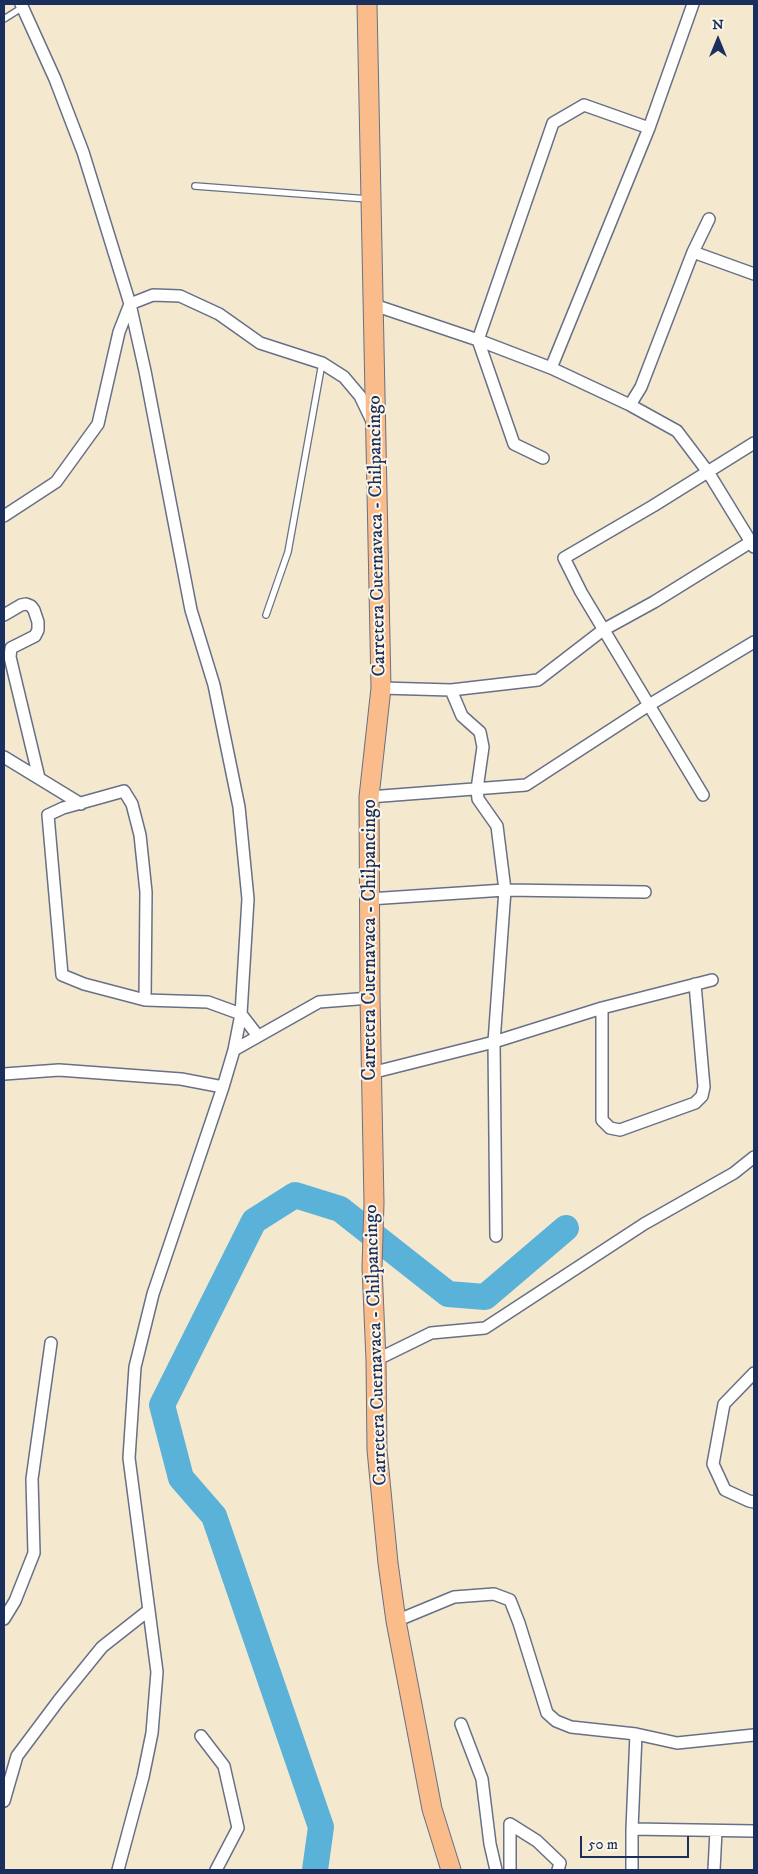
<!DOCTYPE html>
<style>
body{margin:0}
#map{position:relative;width:758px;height:1874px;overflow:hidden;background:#f4e9cf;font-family:"IM FELL DW Pica",serif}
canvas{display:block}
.frame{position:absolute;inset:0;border:5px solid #1b2f5e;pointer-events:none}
.north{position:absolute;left:693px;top:15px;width:50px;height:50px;-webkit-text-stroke:4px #fcf5e5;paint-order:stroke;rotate:0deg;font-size:14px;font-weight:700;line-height:20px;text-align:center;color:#1b2f5e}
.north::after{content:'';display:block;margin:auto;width:18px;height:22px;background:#1b2f5e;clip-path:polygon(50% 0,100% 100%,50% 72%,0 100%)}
.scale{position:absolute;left:580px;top:1836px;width:109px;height:22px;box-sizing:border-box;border:2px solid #1b2f5e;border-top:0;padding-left:6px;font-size:15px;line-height:18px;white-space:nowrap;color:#1b2f5e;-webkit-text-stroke:4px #fcf5e5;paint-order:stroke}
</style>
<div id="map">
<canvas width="758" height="1874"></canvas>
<div class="frame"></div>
<div class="north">N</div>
<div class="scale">50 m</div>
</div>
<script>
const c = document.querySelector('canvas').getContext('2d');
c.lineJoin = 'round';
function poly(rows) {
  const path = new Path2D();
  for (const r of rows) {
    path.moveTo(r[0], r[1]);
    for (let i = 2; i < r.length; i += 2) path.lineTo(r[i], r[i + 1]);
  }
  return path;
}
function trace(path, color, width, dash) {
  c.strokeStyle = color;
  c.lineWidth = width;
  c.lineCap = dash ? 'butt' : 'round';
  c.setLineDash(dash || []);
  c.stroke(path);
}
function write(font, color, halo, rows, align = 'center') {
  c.font = font + ' "IM FELL DW Pica",serif';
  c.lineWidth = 4;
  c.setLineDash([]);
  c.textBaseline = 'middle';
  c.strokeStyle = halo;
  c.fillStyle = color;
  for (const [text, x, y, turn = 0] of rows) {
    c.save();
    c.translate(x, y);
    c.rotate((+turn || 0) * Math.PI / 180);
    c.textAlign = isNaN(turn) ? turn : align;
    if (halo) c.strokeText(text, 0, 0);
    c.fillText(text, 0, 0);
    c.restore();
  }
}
trace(poly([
 [315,1870,321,1827,214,1516,181,1478,162,1405,254,1221,295,1195,340,1209,448,1294,485,1297,566,1228]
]), '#5bb2d8', 26);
const lane = poly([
 [4,19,23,7],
 [195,186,368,199],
 [266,615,288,552,322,363]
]);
const street = poly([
 [21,4,55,79,83,152,130,304,145,371,191,610,214,685,239,807,248,899,241,1014,234,1050,223,1087,153,1294,135,1367,129,1458,157,1672,152,1733,143,1777,118,1870],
 [693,252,754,274],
 [374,305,478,340,551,368,630,405,677,431,708,472,754,547],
 [551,368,649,128,693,4],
 [630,405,641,387,693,252,709,219],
 [543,458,514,444,478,340,553,123,584,105,649,128],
 [4,516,56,482,98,424,119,332,130,304,153,295,180,296,219,314,260,343,322,363,344,377,360,396,372,421],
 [4,615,21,605,26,604,31,606,34,610,38,622,38,630,35,636,11,648,10,657,39,778],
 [381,688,451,690,462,716,480,732,483,747,477,789,478,799,497,826,505,890,494,1042,496,1236],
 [451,690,538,680,603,630,654,602,754,540],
 [4,757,81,804],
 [703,795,581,592,564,558,653,506,754,443],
 [369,797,526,785,649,705,754,642],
 [369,899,505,890,645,892],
 [145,1000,146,892,140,835,132,804,124,791,63,808,48,815,62,975,84,984,145,1000,208,1002,241,1014,258,1036],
 [602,1008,602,1120,610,1128,620,1130,695,1103,702,1096,704,1087,695,984],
 [234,1050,319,1002,370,998],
 [371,1073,494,1042,602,1008,712,980],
 [4,1074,59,1070,181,1079,223,1087],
 [376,1360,431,1333,485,1328,644,1224,734,1173,754,1157],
 [754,1373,724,1404,713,1464,725,1490,749,1501,754,1502],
 [4,1619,15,1601,34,1553,32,1479,51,1343],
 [396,1621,454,1597,494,1594,510,1600,519,1623,547,1713,556,1721,571,1727,636,1734,677,1743,754,1735],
 [461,1724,482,1779,490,1844,496,1870],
 [201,1736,224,1766,238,1828,216,1870],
 [4,1801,17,1756,59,1700,102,1647,149,1610],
 [510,1824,537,1841,560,1863,558,1870],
 [510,1824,510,1870],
 [632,1829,754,1831],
 [632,1870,632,1829,636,1734],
 [714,1870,716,1831]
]);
const primary = poly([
 [367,4,381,688,369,797,370,998,374,1203,372,1267,376,1360,377,1450,388,1563,396,1621,432,1809,451,1870]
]);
trace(lane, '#677086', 8);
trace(street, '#677086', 14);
trace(primary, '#677086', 21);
trace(lane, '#fff', 5.5);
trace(street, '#fff', 11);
trace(primary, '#f9bc8a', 19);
write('19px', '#1b2f5e', '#fcf5e5', [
 ["Carretera Cuernavaca - Chilpancingo",378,536,-91],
 ["Carretera Cuernavaca - Chilpancingo",371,940,-90],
 ["Carretera Cuernavaca - Chilpancingo",377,1345,-92]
]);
</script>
